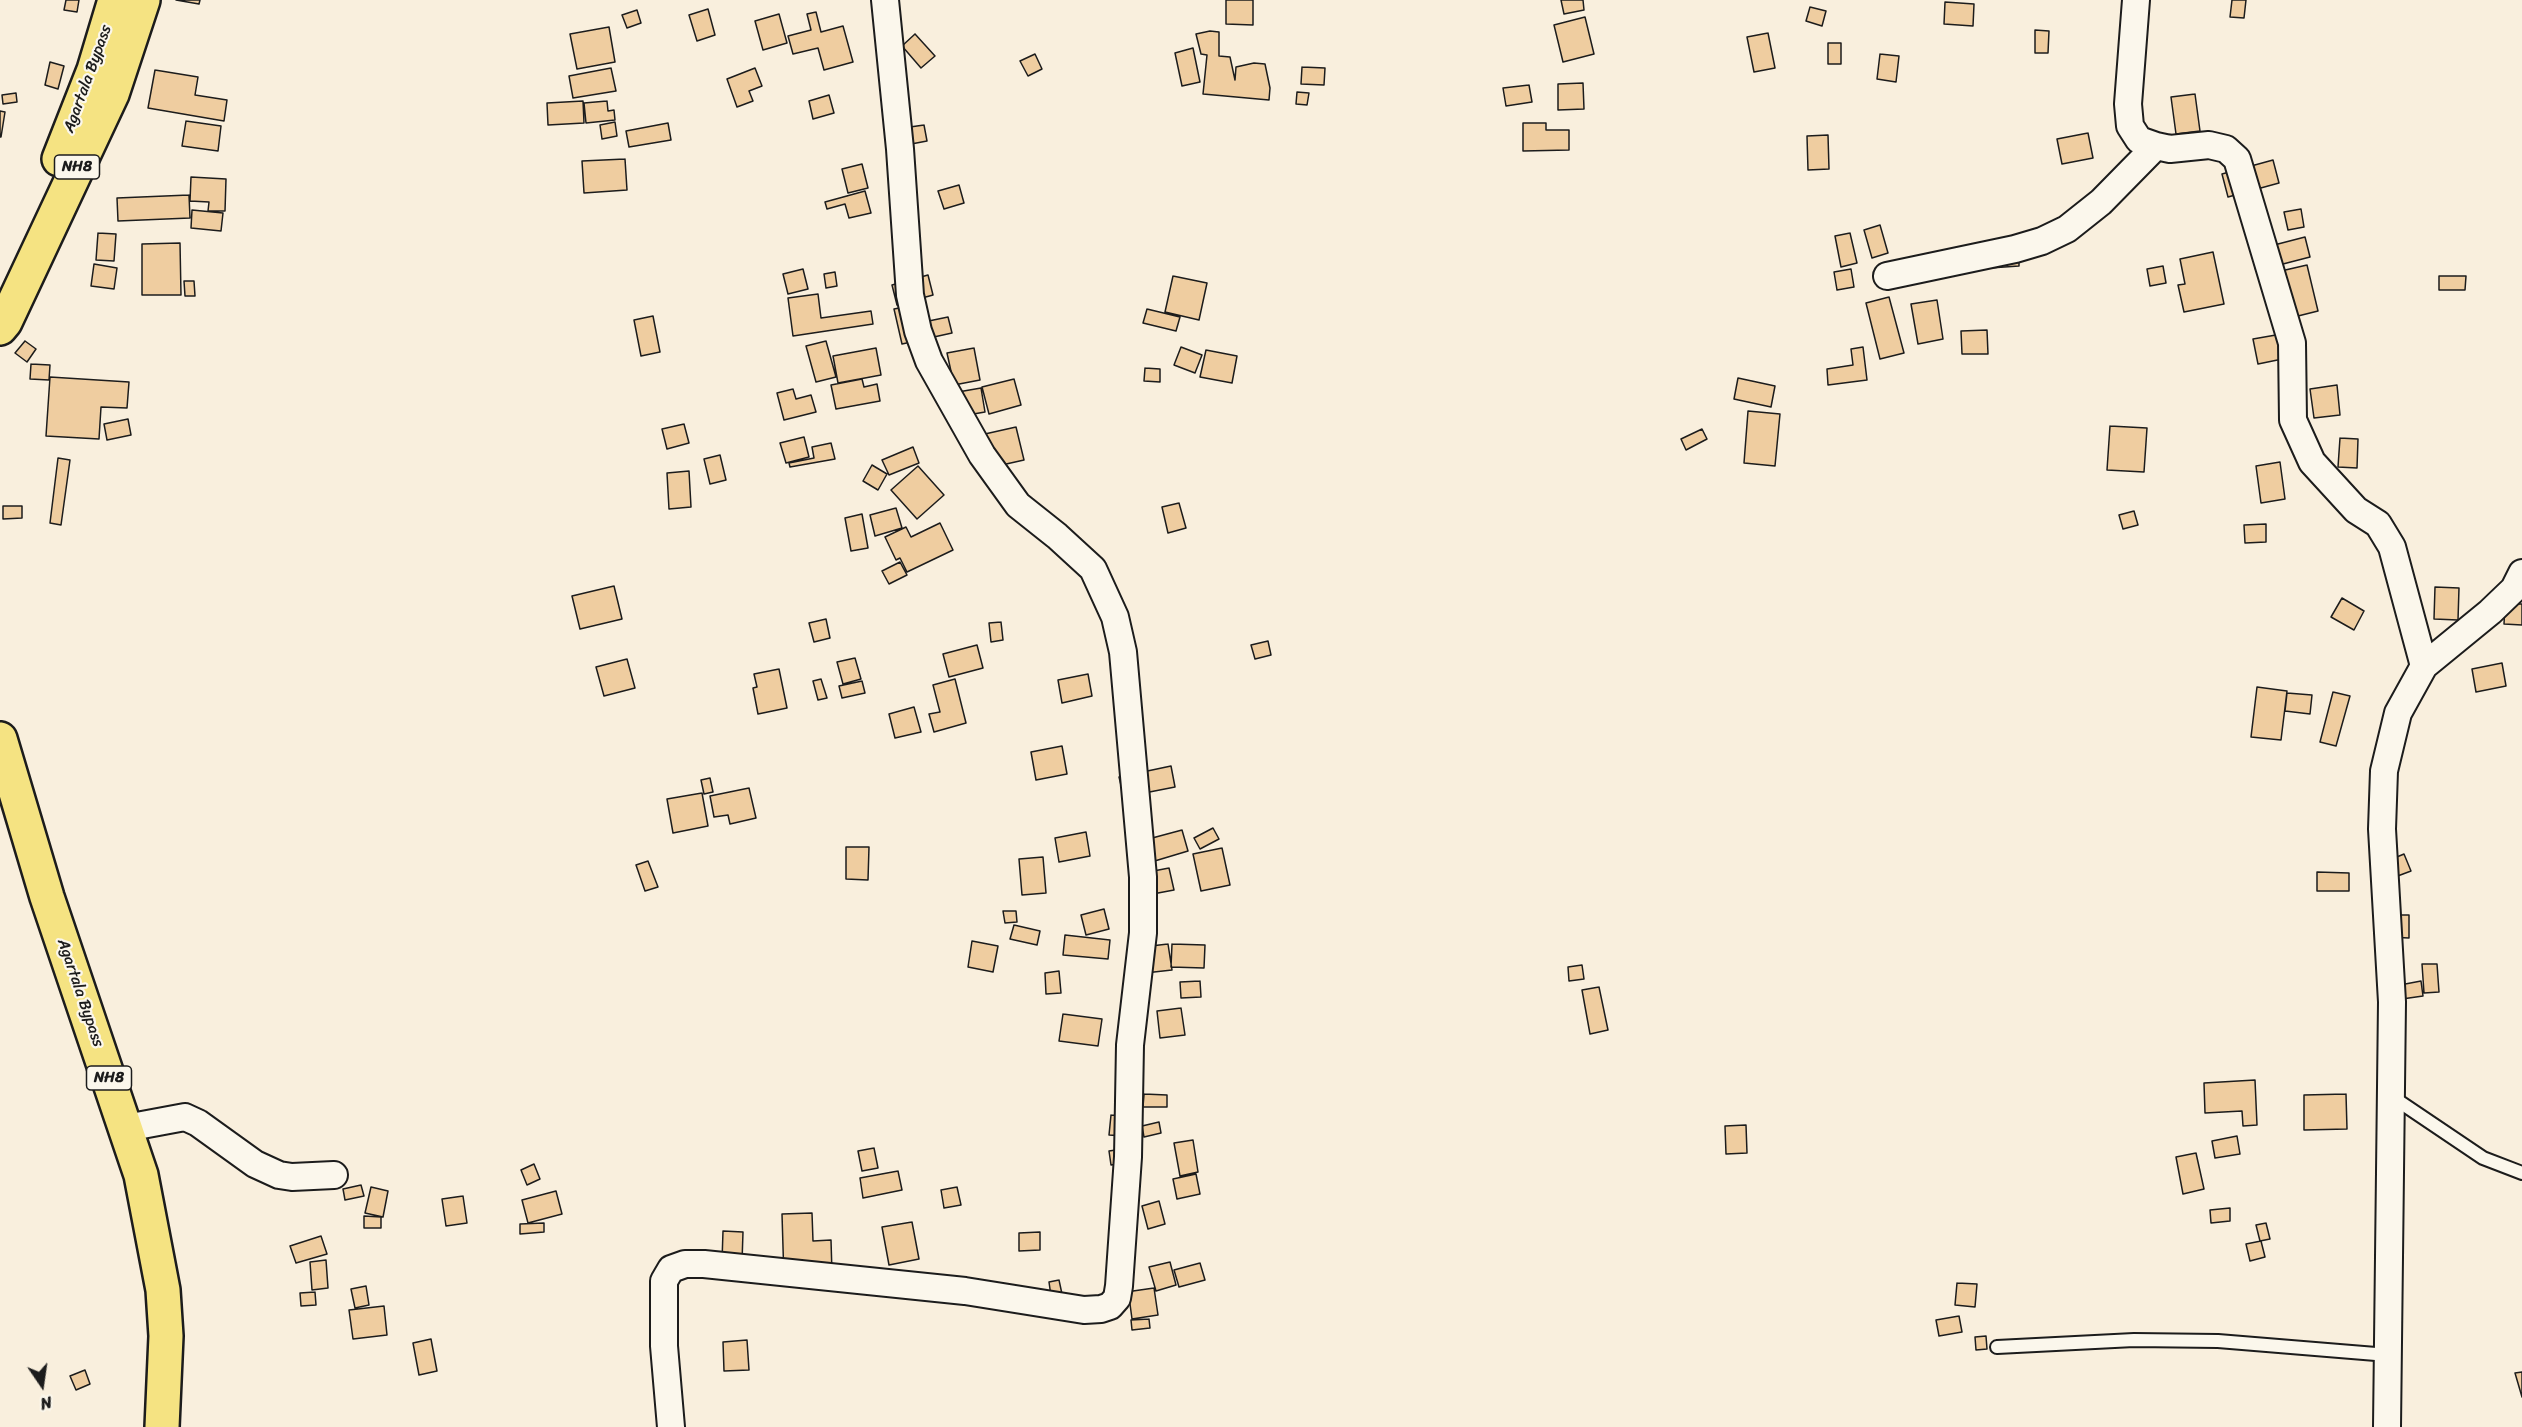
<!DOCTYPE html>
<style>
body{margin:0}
#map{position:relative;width:2522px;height:1427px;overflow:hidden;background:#f9efdd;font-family:Sriracha,sans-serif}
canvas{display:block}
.north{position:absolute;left:12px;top:1355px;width:60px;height:60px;-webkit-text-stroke:4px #fbf7ec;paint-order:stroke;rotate:167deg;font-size:16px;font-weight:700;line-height:24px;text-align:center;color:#1c1c1c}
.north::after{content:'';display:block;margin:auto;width:21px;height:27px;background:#1c1c1c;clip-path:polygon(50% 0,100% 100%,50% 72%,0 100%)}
</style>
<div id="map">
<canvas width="2522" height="1427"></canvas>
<div class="north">N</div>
</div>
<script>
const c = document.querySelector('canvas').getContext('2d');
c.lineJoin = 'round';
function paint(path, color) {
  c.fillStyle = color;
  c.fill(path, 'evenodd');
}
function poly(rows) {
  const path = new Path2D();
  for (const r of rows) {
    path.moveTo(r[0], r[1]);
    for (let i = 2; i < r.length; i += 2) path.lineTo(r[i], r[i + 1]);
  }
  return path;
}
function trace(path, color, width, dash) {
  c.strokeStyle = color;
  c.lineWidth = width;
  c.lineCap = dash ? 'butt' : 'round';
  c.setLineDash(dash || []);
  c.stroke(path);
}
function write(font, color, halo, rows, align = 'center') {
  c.font = font + ' Sriracha,sans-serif';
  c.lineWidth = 4.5;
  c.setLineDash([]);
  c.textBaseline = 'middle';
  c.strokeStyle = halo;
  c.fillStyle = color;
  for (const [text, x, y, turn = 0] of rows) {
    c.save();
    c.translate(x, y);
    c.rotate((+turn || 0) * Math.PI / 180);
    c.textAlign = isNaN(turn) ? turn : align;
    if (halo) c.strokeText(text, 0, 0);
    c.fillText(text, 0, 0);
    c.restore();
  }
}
const building = poly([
 [66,0,79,0,77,12,64,10,66,0],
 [176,0,200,0,199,4,176,0],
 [1226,0,1253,0,1253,25,1226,24,1226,0],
 [1561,0,1583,0,1584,10,1564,14,1561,0],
 [2232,0,2246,0,2244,18,2230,17,2232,0],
 [1945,2,1974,4,1973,26,1944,24,1945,2],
 [1810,7,1826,11,1822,26,1806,21,1810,7],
 [708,9,715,35,697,41,689,15,708,9],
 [637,10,641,23,627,28,622,15,637,10],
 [816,12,821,32,843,26,853,62,824,70,818,48,793,54,788,36,811,30,807,14,816,12],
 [779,14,787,43,763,50,755,21,779,14],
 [1585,17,1594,54,1563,62,1554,25,1585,17],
 [609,27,615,62,577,69,570,34,609,27],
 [2035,30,2049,31,2048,53,2035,53,2035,30],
 [1210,31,1219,32,1219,56,1230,57,1235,80,1236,67,1254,63,1265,64,1270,88,1269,100,1203,94,1207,55,1201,54,1196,34,1210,31],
 [1768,33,1775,68,1754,72,1747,37,1768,33],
 [915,34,935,56,921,68,902,46,915,34],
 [1828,43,1841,43,1841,64,1828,64,1828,43],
 [1193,48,1200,82,1182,86,1175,53,1193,48],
 [1035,54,1042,69,1028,76,1020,61,1035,54],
 [1880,54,1899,56,1896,82,1877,79,1880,54],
 [50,62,64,66,58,89,45,85,50,62],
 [1302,67,1325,68,1324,85,1301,84,1302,67],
 [611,68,616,91,573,98,569,76,611,68],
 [755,68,762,86,749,91,753,101,737,107,727,79,755,68],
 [155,70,198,77,195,95,227,100,224,121,148,108,155,70],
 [1583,83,1584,109,1558,110,1558,84,1583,83],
 [1529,85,1532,102,1506,106,1503,88,1529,85],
 [1297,92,1309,93,1307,105,1296,104,1297,92],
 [16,93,17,102,3,104,2,95,16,93],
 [2195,94,2200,131,2176,134,2171,97,2195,94],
 [829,95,834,113,813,119,809,101,829,95],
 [583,101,584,123,548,125,547,103,583,101],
 [607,101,608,111,614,110,615,120,586,123,584,103,607,101],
 [0,111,5,112,1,137,0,137,0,111],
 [186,121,221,126,218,151,182,146,186,121],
 [615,122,617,136,602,139,600,125,615,122],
 [668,123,671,140,629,147,626,131,668,123],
 [1523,123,1546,123,1546,130,1569,130,1569,150,1523,151,1523,123],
 [924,125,927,141,906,145,903,128,924,125],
 [2088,133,2093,158,2062,164,2057,139,2088,133],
 [1828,135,1829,169,1808,170,1807,136,1828,135],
 [625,159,627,190,584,193,582,161,625,159],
 [2273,160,2279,183,2228,197,2222,174,2273,160],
 [862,164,868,188,848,193,842,169,862,164],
 [191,177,226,179,225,211,208,211,209,202,190,201,191,177],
 [959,185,964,203,944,209,938,191,959,185],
 [865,191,871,213,849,218,845,204,827,209,825,202,865,191],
 [189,195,190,218,118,221,117,198,189,195],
 [2301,209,2304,227,2288,230,2284,212,2301,209],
 [192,210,223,213,221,231,191,228,192,210],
 [1880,225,1888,253,1872,258,1864,230,1880,225],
 [98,233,116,234,114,261,96,260,98,233],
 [1850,233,1857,263,1841,267,1835,236,1850,233],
 [2305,237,2310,257,2256,271,2251,251,2305,237],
 [180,243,181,295,142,295,142,244,180,243],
 [2019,251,2019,266,1990,268,1989,253,2019,251],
 [2213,252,2224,304,2184,312,2178,285,2185,284,2180,259,2213,252],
 [94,264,117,268,114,289,91,286,94,264],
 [2307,265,2318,311,2290,318,2281,271,2307,265],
 [2163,266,2166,283,2150,286,2147,269,2163,266],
 [803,269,808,289,788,294,783,274,803,269],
 [1851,269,1854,287,1837,290,1834,272,1851,269],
 [835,272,837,286,826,288,824,274,835,272],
 [928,275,933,295,897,305,892,285,928,275],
 [1173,276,1207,283,1199,320,1165,312,1173,276],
 [2439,276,2466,276,2465,290,2439,290,2439,276],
 [184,281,194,281,195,296,185,296,184,281],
 [818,294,821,318,871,311,873,324,793,336,788,298,818,294],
 [1889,297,1904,353,1880,359,1866,303,1889,297],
 [1937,300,1943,339,1918,344,1911,304,1937,300],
 [915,305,919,323,948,317,952,333,902,344,894,309,915,305],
 [1147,309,1180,317,1176,331,1143,323,1147,309],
 [653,316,660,352,641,356,634,320,653,316],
 [1987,330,1988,354,1962,354,1961,331,1987,330],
 [2293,332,2297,356,2258,364,2253,339,2293,332],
 [25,341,36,349,27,362,15,353,25,341],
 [826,341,836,377,816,382,806,346,826,341],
 [1181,347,1202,355,1195,373,1174,365,1181,347],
 [1863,347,1867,380,1828,385,1827,369,1853,365,1851,349,1863,347],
 [876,348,881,375,838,383,833,356,876,348],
 [974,348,980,380,954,385,947,353,974,348],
 [1206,350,1237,356,1232,383,1200,377,1206,350],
 [31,364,50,365,49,380,30,379,31,364],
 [1145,368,1160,369,1160,382,1144,381,1145,368],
 [50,377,129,382,127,408,101,407,99,439,46,436,50,377],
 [1738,378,1775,386,1771,407,1734,399,1738,378],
 [862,379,864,387,877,384,880,401,836,409,831,385,862,379],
 [1014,379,1021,405,989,414,982,387,1014,379],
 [2337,385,2340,415,2314,418,2310,389,2337,385],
 [981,388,985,412,962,416,958,392,981,388],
 [793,389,796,399,811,395,816,412,784,420,777,393,793,389],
 [1748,411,1780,414,1775,466,1744,463,1748,411],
 [128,419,131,435,107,440,104,424,128,419],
 [684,424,689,443,667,449,662,429,684,424],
 [2110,426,2147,428,2144,472,2107,470,2110,426],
 [1016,427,1024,460,984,469,976,436,1016,427],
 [1702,429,1707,439,1686,450,1681,439,1702,429],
 [804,437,809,457,786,463,780,443,804,437],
 [2340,438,2358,439,2357,468,2338,467,2340,438],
 [831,443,835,459,790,467,789,463,814,458,812,447,831,443],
 [913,447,919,463,889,475,882,460,913,447],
 [720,455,726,480,710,484,704,459,720,455],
 [58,458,70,460,61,525,50,523,58,458],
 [2280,462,2285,499,2261,503,2256,466,2280,462],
 [872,465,887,474,878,490,863,481,872,465],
 [918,466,944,495,917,519,891,490,918,466],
 [689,471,691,507,669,509,667,473,689,471],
 [1179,503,1186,528,1168,533,1162,507,1179,503],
 [3,506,22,506,22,518,3,519,3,506],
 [896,508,902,528,875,536,870,515,896,508],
 [2134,511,2138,525,2123,529,2119,515,2134,511],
 [862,514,868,548,851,551,845,518,862,514],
 [940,523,953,550,907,572,900,558,896,560,885,537,906,527,911,537,940,523],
 [2266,524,2266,542,2245,543,2244,525,2266,524],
 [900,562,907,575,889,584,882,571,900,562],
 [614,586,622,619,580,629,572,596,614,586],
 [2435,587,2459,588,2458,620,2434,619,2435,587],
 [2342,598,2364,611,2354,630,2331,617,2342,598],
 [2505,604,2522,604,2522,625,2504,624,2505,604],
 [826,619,830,638,814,642,809,623,826,619],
 [1001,622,1003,640,991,642,989,623,1001,622],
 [1268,641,1271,655,1255,659,1251,645,1268,641],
 [977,645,983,668,949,677,943,654,977,645],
 [855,658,861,679,843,684,837,662,855,658],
 [627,659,635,688,604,696,596,667,627,659],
 [2502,663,2506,686,2476,692,2472,669,2502,663],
 [779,669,787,708,758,714,753,688,757,687,754,674,779,669],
 [1088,674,1092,696,1062,703,1058,680,1088,674],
 [821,679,827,698,818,700,813,681,821,679],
 [955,679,966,723,934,732,929,714,940,712,933,685,955,679],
 [862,681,865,693,842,698,839,686,862,681],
 [2257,687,2287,691,2281,740,2251,737,2257,687],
 [2333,692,2350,696,2336,746,2320,742,2333,692],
 [2287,693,2312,695,2310,714,2285,711,2287,693],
 [914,707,921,732,895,738,889,714,914,707],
 [1062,746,1067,774,1036,780,1031,752,1062,746],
 [1171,766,1175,787,1124,797,1119,777,1171,766],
 [710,778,713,792,704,794,701,780,710,778],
 [749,788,756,818,730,824,728,815,714,817,710,796,749,788],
 [702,793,708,826,673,833,667,799,702,793],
 [1213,828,1219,839,1200,849,1194,838,1213,828],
 [1182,830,1188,851,1148,863,1141,841,1182,830],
 [1086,832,1090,856,1059,862,1055,838,1086,832],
 [846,847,869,847,868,880,846,879,846,847],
 [1222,848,1230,885,1201,891,1193,854,1222,848],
 [2404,854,2411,871,2387,880,2380,864,2404,854],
 [1043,857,1046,893,1022,895,1019,859,1043,857],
 [648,861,658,887,645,891,636,865,648,861],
 [1169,868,1174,890,1142,896,1138,874,1169,868],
 [2317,872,2349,873,2349,891,2317,891,2317,872],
 [1104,909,1109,929,1086,935,1081,915,1104,909],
 [1003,911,1016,911,1017,922,1005,923,1003,911],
 [2388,915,2409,915,2409,938,2388,937,2388,915],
 [1014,925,1040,931,1037,945,1010,939,1014,925],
 [1065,935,1110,940,1108,959,1063,955,1065,935],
 [972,941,998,946,993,972,968,967,972,941],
 [1168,944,1172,970,1145,973,1142,947,1168,944],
 [1172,944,1205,945,1204,968,1171,967,1172,944],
 [2422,964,2437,964,2439,992,2424,993,2422,964],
 [1582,965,1584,979,1569,981,1568,967,1582,965],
 [1059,971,1061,993,1046,994,1045,973,1059,971],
 [1200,981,1201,997,1181,998,1180,982,1200,981],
 [2421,981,2423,996,2402,999,2400,985,2421,981],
 [1599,987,1608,1030,1590,1034,1582,990,1599,987],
 [1181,1008,1185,1035,1160,1038,1157,1011,1181,1008],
 [1063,1014,1102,1019,1098,1046,1059,1041,1063,1014],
 [2255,1080,2257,1125,2243,1126,2242,1111,2205,1113,2204,1083,2255,1080],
 [1144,1094,1167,1095,1167,1107,1143,1107,1144,1094],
 [2346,1094,2347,1129,2304,1130,2304,1095,2346,1094],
 [1111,1115,1142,1118,1140,1137,1109,1135,1111,1115],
 [1159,1122,1161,1133,1144,1137,1142,1126,1159,1122],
 [1746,1125,1747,1153,1726,1154,1725,1126,1746,1125],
 [2237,1136,2240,1154,2215,1158,2212,1141,2237,1136],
 [1193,1140,1198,1172,1180,1176,1174,1143,1193,1140],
 [874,1148,878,1168,862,1171,858,1151,874,1148],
 [1129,1148,1131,1162,1111,1165,1109,1151,1129,1148],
 [2196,1153,2204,1189,2183,1194,2176,1157,2196,1153],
 [534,1164,540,1179,527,1185,521,1170,534,1164],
 [898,1171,902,1190,863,1198,860,1178,898,1171],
 [1196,1174,1200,1194,1177,1199,1173,1179,1196,1174],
 [361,1185,364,1196,345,1200,343,1189,361,1185],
 [371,1187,388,1191,383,1217,365,1213,371,1187],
 [957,1187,961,1205,944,1208,941,1190,957,1187],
 [556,1191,562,1214,528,1223,522,1200,556,1191],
 [463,1196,467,1223,446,1226,442,1199,463,1196],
 [1159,1201,1165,1224,1148,1229,1142,1206,1159,1201],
 [2230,1208,2230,1221,2211,1223,2210,1210,2230,1208],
 [812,1213,813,1241,831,1240,832,1273,784,1280,782,1214,812,1213],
 [364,1216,381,1217,381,1228,364,1228,364,1216],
 [912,1222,919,1259,889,1265,882,1227,912,1222],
 [544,1223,544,1232,520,1234,520,1224,544,1223],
 [2266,1223,2270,1239,2260,1241,2256,1225,2266,1223],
 [723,1231,743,1232,742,1262,722,1261,723,1231],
 [1040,1232,1040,1250,1019,1251,1019,1233,1040,1232],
 [321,1236,327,1254,296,1263,290,1246,321,1236],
 [2261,1241,2265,1257,2250,1261,2246,1244,2261,1241],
 [326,1260,328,1288,312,1290,310,1262,326,1260],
 [1170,1262,1176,1285,1156,1291,1149,1267,1170,1262],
 [1200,1263,1205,1280,1179,1287,1174,1270,1200,1263],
 [1059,1280,1062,1294,1051,1296,1049,1282,1059,1280],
 [1957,1283,1977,1284,1975,1307,1955,1305,1957,1283],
 [366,1286,369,1305,355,1308,351,1289,366,1286],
 [1154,1288,1158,1315,1132,1319,1130,1304,1121,1305,1119,1293,1154,1288],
 [315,1292,316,1305,301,1306,300,1293,315,1292],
 [384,1306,387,1335,353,1339,349,1310,384,1306],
 [1959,1316,1962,1332,1939,1336,1936,1320,1959,1316],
 [1149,1319,1150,1328,1132,1330,1131,1320,1149,1319],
 [1986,1336,1987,1349,1976,1350,1975,1337,1986,1336],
 [431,1339,437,1371,419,1375,413,1343,431,1339],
 [747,1340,749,1370,724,1371,723,1342,747,1340],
 [85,1370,90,1384,76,1390,70,1376,85,1370],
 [2522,1372,2522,1397,2515,1373,2522,1372]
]);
paint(building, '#efcda0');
trace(building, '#1c1c1c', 1.5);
const service = poly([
 [2391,1096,2483,1158,2522,1173],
 [1997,1347,2134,1340,2218,1341,2388,1355]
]);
const minor = poly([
 [2136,0,2128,104,2130,126,2139,140,2156,146,2170,149,2209,145,2226,149,2237,159,2292,343,2293,420,2312,462,2356,510,2378,524,2392,547,2424,666],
 [1887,276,2015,249,2042,241,2067,229,2101,202,2156,146],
 [126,1128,185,1117,198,1123,255,1164,279,1175,292,1177,334,1175],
 [671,1427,664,1346,664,1281,671,1269,685,1264,704,1264,965,1291,1084,1310,1101,1309,1110,1306,1117,1298,1119,1286,1128,1157,1130,1045,1143,933,1143,877,1123,652,1115,617,1093,569,1057,536,1018,505,982,455,929,361,918,331,910,295,900,149,885,0],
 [2387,1427,2392,1002,2382,829,2384,771,2398,713,2424,666,2490,612,2514,589,2522,573]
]);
const trunk = poly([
 [59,159,94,70,115,0],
 [0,328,5,322,112,94,143,0],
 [0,739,47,897,141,1175,163,1290,166,1336,162,1427]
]);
trace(service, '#1c1c1c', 16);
trace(minor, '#1c1c1c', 30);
trace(trunk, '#1c1c1c', 38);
trace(service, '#fbf7ec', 12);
trace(minor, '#fbf7ec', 26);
trace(trunk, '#f5e382', 33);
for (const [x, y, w] of [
 [77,167,45],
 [109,1078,45]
]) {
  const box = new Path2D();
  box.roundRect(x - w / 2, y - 12, w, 24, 4.5);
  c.fillStyle = '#fbf7ec';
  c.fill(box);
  trace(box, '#1c1c1c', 1.5);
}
write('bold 15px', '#1c1c1c', null, [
 ["NH8",77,167],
 ["NH8",109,1078]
]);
write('16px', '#1c1c1c', '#fbf7ec', [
 ["Agartala Bypass",88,79,-70],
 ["Agartala Bypass",80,993,71]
]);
</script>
